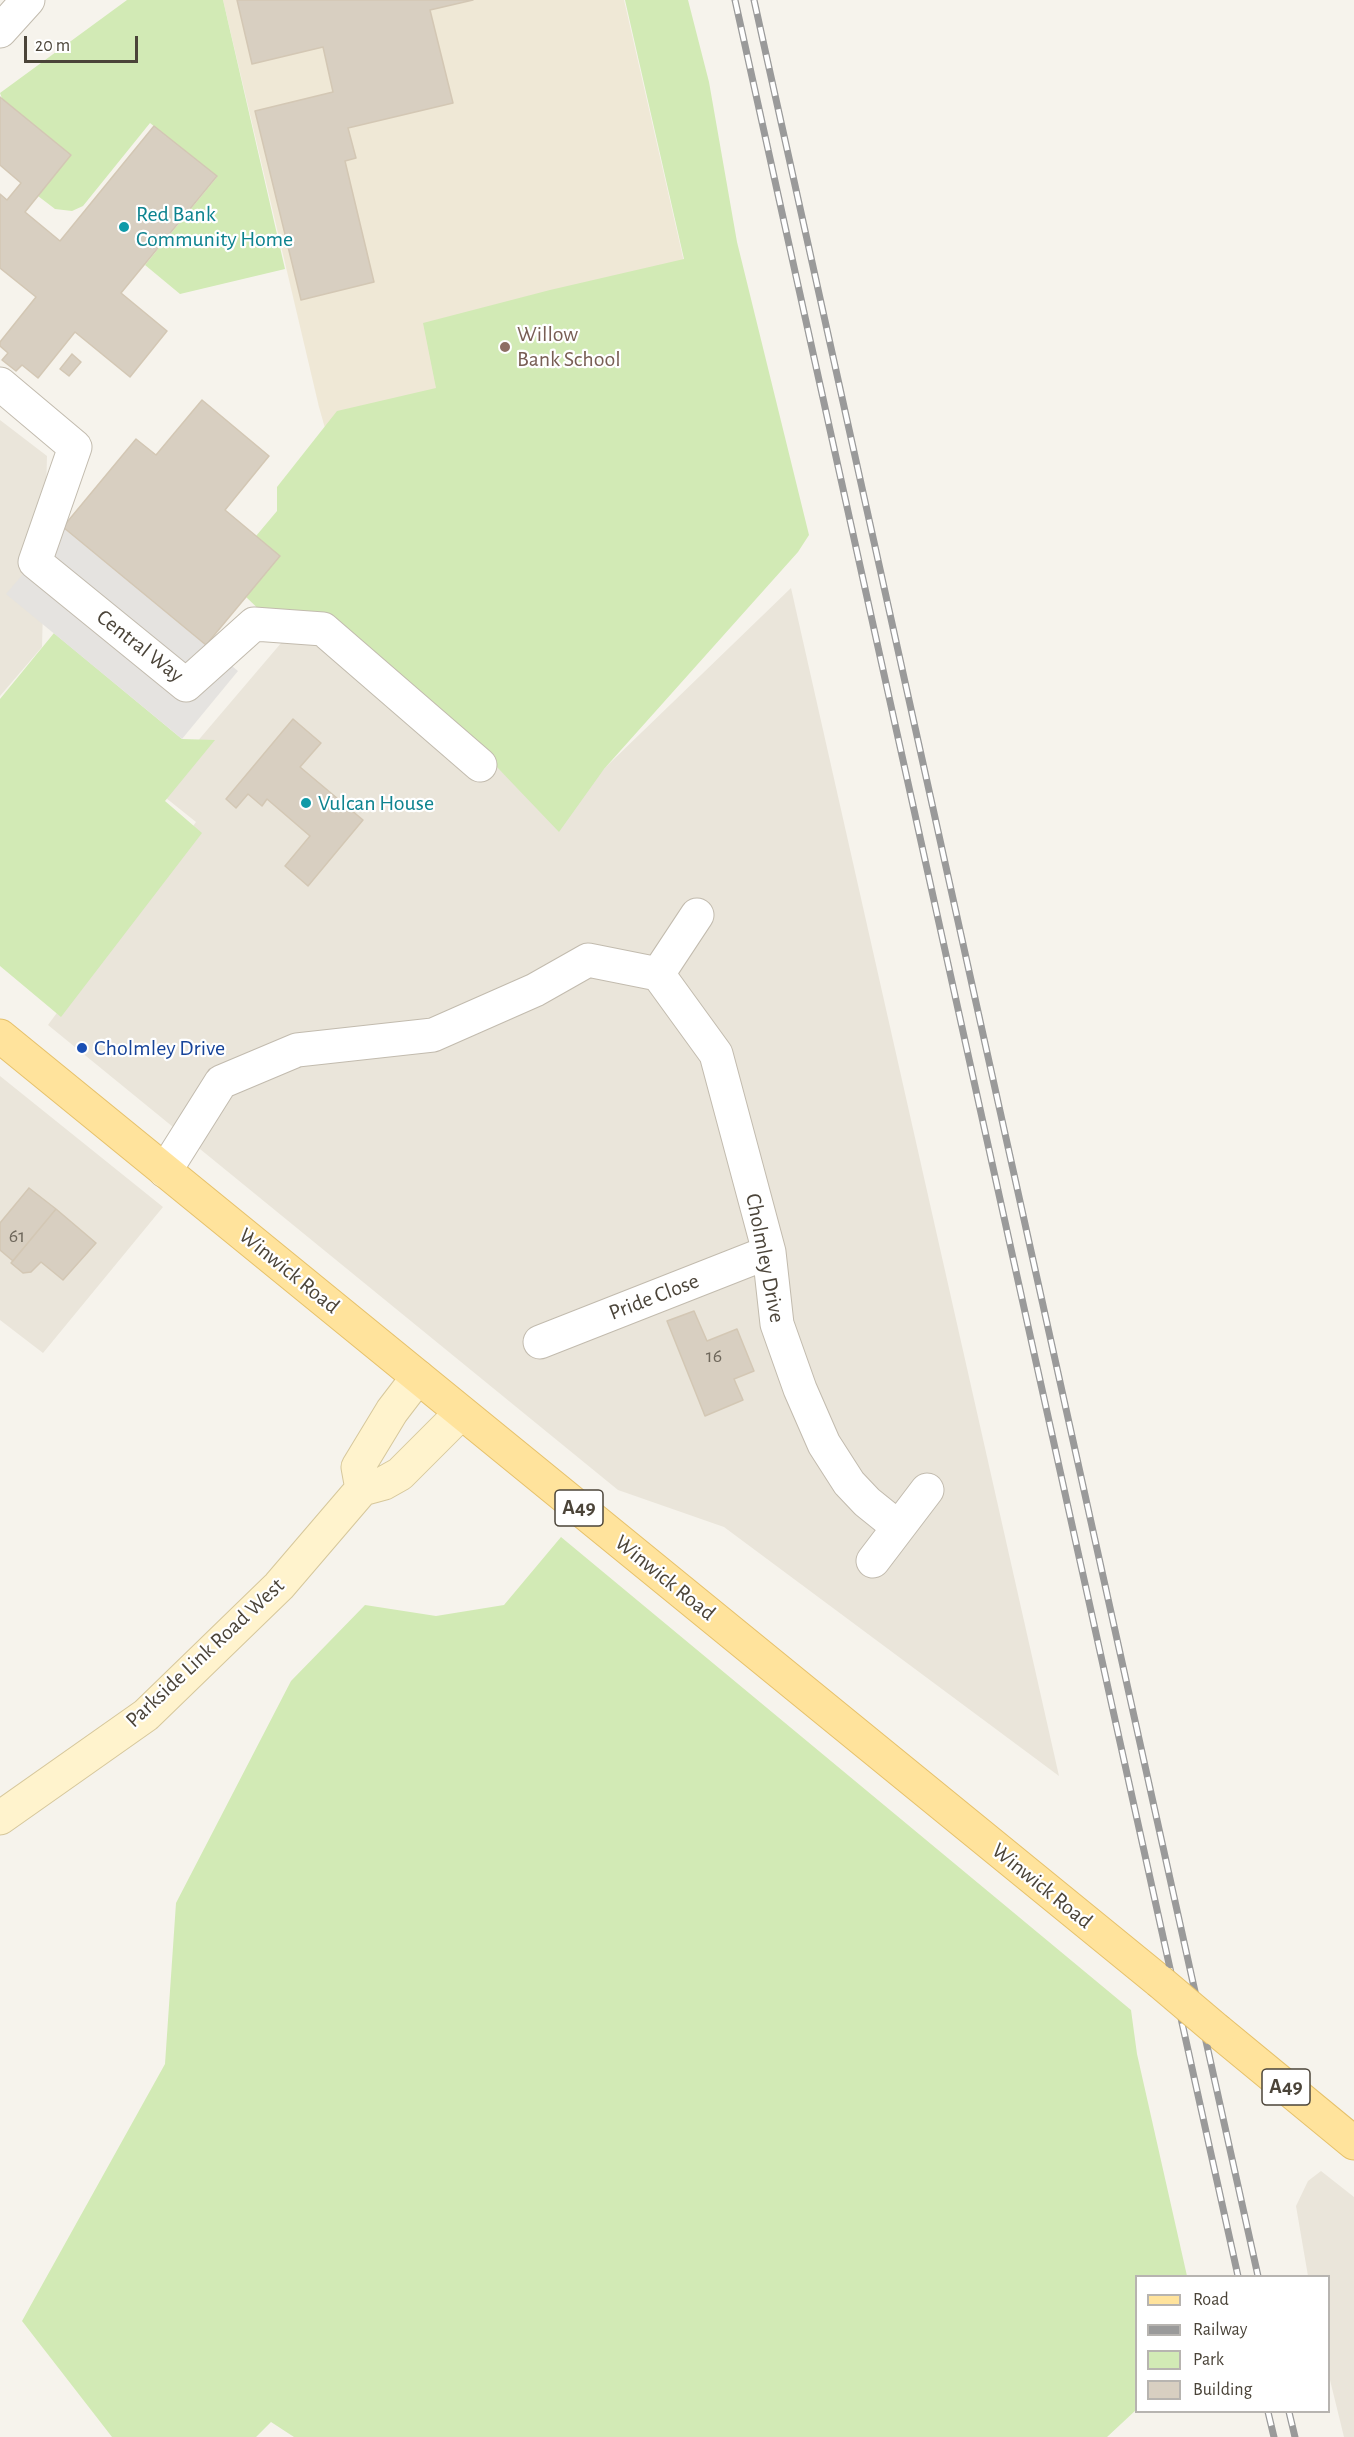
<!DOCTYPE html>
<style>
body{margin:0}
#map{position:relative;width:1354px;height:2437px;overflow:hidden;background:#f6f3ec;font-family:"Alegreya Sans",sans-serif}
canvas{display:block}
.legend{position:absolute;left:1135px;top:2275px;width:195px;height:138px;box-sizing:border-box;background:#fff;border:2px solid #b7b4b0;margin:0;padding:8px 10px;list-style:none;font-size:18px;color:#4b4439}
.legend li{display:flex;align-items:center;gap:12px;height:30px}
.legend b{width:30px;border:2px solid #b7b4b0}
.scale{position:absolute;left:24px;top:36px;width:114px;height:27px;box-sizing:border-box;border:3px solid #4b4439;border-top:0;padding-left:8px;font-size:18px;line-height:21px;white-space:nowrap;color:#4b4439;-webkit-text-stroke:4px #fff;paint-order:stroke}
</style>
<div id="map">
<canvas width="1354" height="2437"></canvas>
<ul class="legend">
<li><b style="height:8px;background:#ffe39c"></b>Road</li>
<li><b style="height:8px;background:#9a9a9a"></b>Railway</li>
<li><b style="height:16px;background:#d2eab5"></b>Park</li>
<li><b style="height:16px;background:#d8cfc1"></b>Building</li>
</ul>
<div class="scale">20 m</div>
</div>
<script>
const c = document.querySelector('canvas').getContext('2d');
c.lineJoin = 'round';
function paint(path, color) {
  c.fillStyle = color;
  c.fill(path, 'evenodd');
}
function poly(rows) {
  const path = new Path2D();
  for (const r of rows) {
    path.moveTo(r[0], r[1]);
    for (let i = 2; i < r.length; i += 2) path.lineTo(r[i], r[i + 1]);
  }
  return path;
}
function trace(path, color, width, dash) {
  c.strokeStyle = color;
  c.lineWidth = width;
  c.lineCap = dash ? 'butt' : 'round';
  c.setLineDash(dash || []);
  c.stroke(path);
}
function write(font, color, halo, rows, align = 'center') {
  c.font = font + ' "Alegreya Sans",sans-serif';
  c.lineWidth = 4.5;
  c.setLineDash([]);
  c.textBaseline = 'middle';
  c.strokeStyle = halo;
  c.fillStyle = color;
  for (const [text, x, y, turn = 0] of rows) {
    c.save();
    c.translate(x, y);
    c.rotate((+turn || 0) * Math.PI / 180);
    c.textAlign = isNaN(turn) ? turn : align;
    if (halo) c.strokeText(text, 0, 0);
    c.fillText(text, 0, 0);
    c.restore();
  }
}
paint(poly([
 [0,420,47,456,42,647,0,696],
 [791,588,1059,1776,724,1527,618,1490,48,1025,196,822,156,790,316,602,553,818],
 [0,1076,163,1207,43,1353,0,1320],
 [1321,2171,1354,2197,1354,2437,1344,2437,1329,2376,1328,2276,1308,2276,1296,2206,1308,2181]
]), '#eae5da');
paint(poly([
 [223,0,624,0,755,572,358,544,319,407]
]), '#efe8d6');
paint(poly([
 [127,0,223,0,285,269,180,294,145,265,217,177,150,123,83,206,72,211,55,209,38,196,0,93],
 [625,0,688,0,709,82,737,242,809,535,798,552,604,769,559,832,494,764,316,618,294,643,246,597,280,556,256,536,277,511,277,487,337,411,436,388,423,323,550,290,684,259],
 [54,633,182,739,215,740,165,801,202,833,61,1017,0,966,0,699],
 [561,1537,1131,2010,1137,2054,1187,2276,1136,2276,1136,2410,1107,2437,294,2437,271,2422,256,2437,112,2437,22,2321,165,2064,176,1903,291,1681,365,1605,436,1616,504,1605]
]), '#d2eab5');
paint(poly([
 [63,527,238,671,182,739,6,594]
]), '#e5e3e0');
const building = poly([
 [237,0,473,0,430,10,453,103,348,128,356,158,345,161,374,282,301,300,255,111,333,92,323,47,252,64,237,0],
 [0,97,71,155,25,212,60,241,154,126,217,176,121,293,167,331,130,377,75,332,38,378,22,365,16,371,2,360,8,353,0,346,0,342,36,297,0,268,0,194,7,200,21,183,0,165,0,97],
 [72,354,81,362,69,376,60,369,72,354],
 [202,400,269,456,225,510,280,556,206,645,63,527,136,439,156,455,202,400],
 [293,719,321,743,300,767,363,820,308,886,285,866,310,836,267,799,262,806,248,794,236,808,226,799,293,719],
 [29,1188,56,1209,13,1261,0,1250,0,1223,29,1188],
 [56,1209,96,1243,63,1280,41,1262,31,1272,23,1273,11,1263,56,1209],
 [694,1311,707,1341,737,1329,754,1371,734,1379,743,1400,705,1416,667,1321,694,1311]
]);
paint(building, '#d8cfc1');
trace(building, '#d3c7b4', 1.5);
const street = poly([
 [0,31,28,0],
 [0,384,75,447,35,562,186,685,254,624,323,629,480,765],
 [658,974,697,915],
 [165,1171,221,1082,297,1050,433,1035,535,990,588,960,658,974,716,1054,769,1252,777,1324,800,1389,824,1444,849,1483,867,1502,898,1527],
 [540,1342,769,1252],
 [873,1561,927,1490]
]);
const secondary = poly([
 [362,1489,358,1467,392,1411,418,1377],
 [0,1818,146,1715,279,1586,362,1489,384,1483,400,1474,461,1413]
]);
const primary = poly([
 [0,1036,1159,1981],
 [1218,2031,1354,2143]
]);
trace(street, '#c2bbae', 35);
trace(secondary, '#d6c79b', 35);
trace(primary, '#e6c16a', 35);
trace(street, '#fff', 33);
trace(secondary, '#fff3cd', 33);
trace(primary, '#ffe39c', 33);
const rail = poly([
 [735,0,1238,2276],
 [754,0,1258,2276],
 [1268,2412,1274,2437],
 [1289,2412,1295,2437]
]);
trace(rail, '#9a9a9a', 7);
trace(rail, '#fff', 4.5, [14]);
const primaryBridge = poly([
 [1159,1981,1218,2031]
]);
trace(primaryBridge, '#e6c16a', 35, []);
trace(primaryBridge, '#ffe39c', 33);
for (const [x, y, r, color] of [
 [124,227,6,"#0f9aa8"],
 [505,347,6,"#8d6e63"],
 [306,803,6,"#0f9aa8"],
 [82,1048,6,"#1a4fb4"]
]) {
  const dot = new Path2D();
  dot.arc(x, y, r, 0, 2 * Math.PI);
  c.fillStyle = color;
  c.fill(dot);
  trace(dot, '#fff', 2);
}
write('20px', '#6e675b', null, [
 ["61",17,1236],
 ["16",714,1356]
]);
for (const [x, y, w] of [
 [579,1508,48],
 [1286,2087,48]
]) {
  const box = new Path2D();
  box.roundRect(x - w / 2, y - 18, w, 36, 4.5);
  c.fillStyle = '#fff';
  c.fill(box);
  trace(box, '#4b4439', 1.5);
}
write('bold 21px', '#4b4439', null, [
 ["A49",579,1508],
 ["A49",1286,2087]
]);
write('22px', '#0d838f', '#fff', [
 ["Red Bank",136,214],
 ["Community Home",136,239],
 ["Vulcan House",318,803]
], 'left');
write('22px', '#785e54', '#fff', [
 ["Willow",517,334],
 ["Bank School",517,359]
], 'left');
write('22px', '#4b4439', '#fff', [
 ["Central Way",140,646,38],
 ["Cholmley Drive",765,1258,79],
 ["Winwick Road",289,1271,39],
 ["Pride Close",654,1297,-21],
 ["Winwick Road",665,1578,39],
 ["Parkside Link Road West",205,1653,-43],
 ["Winwick Road",1042,1886,39]
]);
write('22px', '#164399', '#fff', [
 ["Cholmley Drive",94,1048]
], 'left');
</script>
